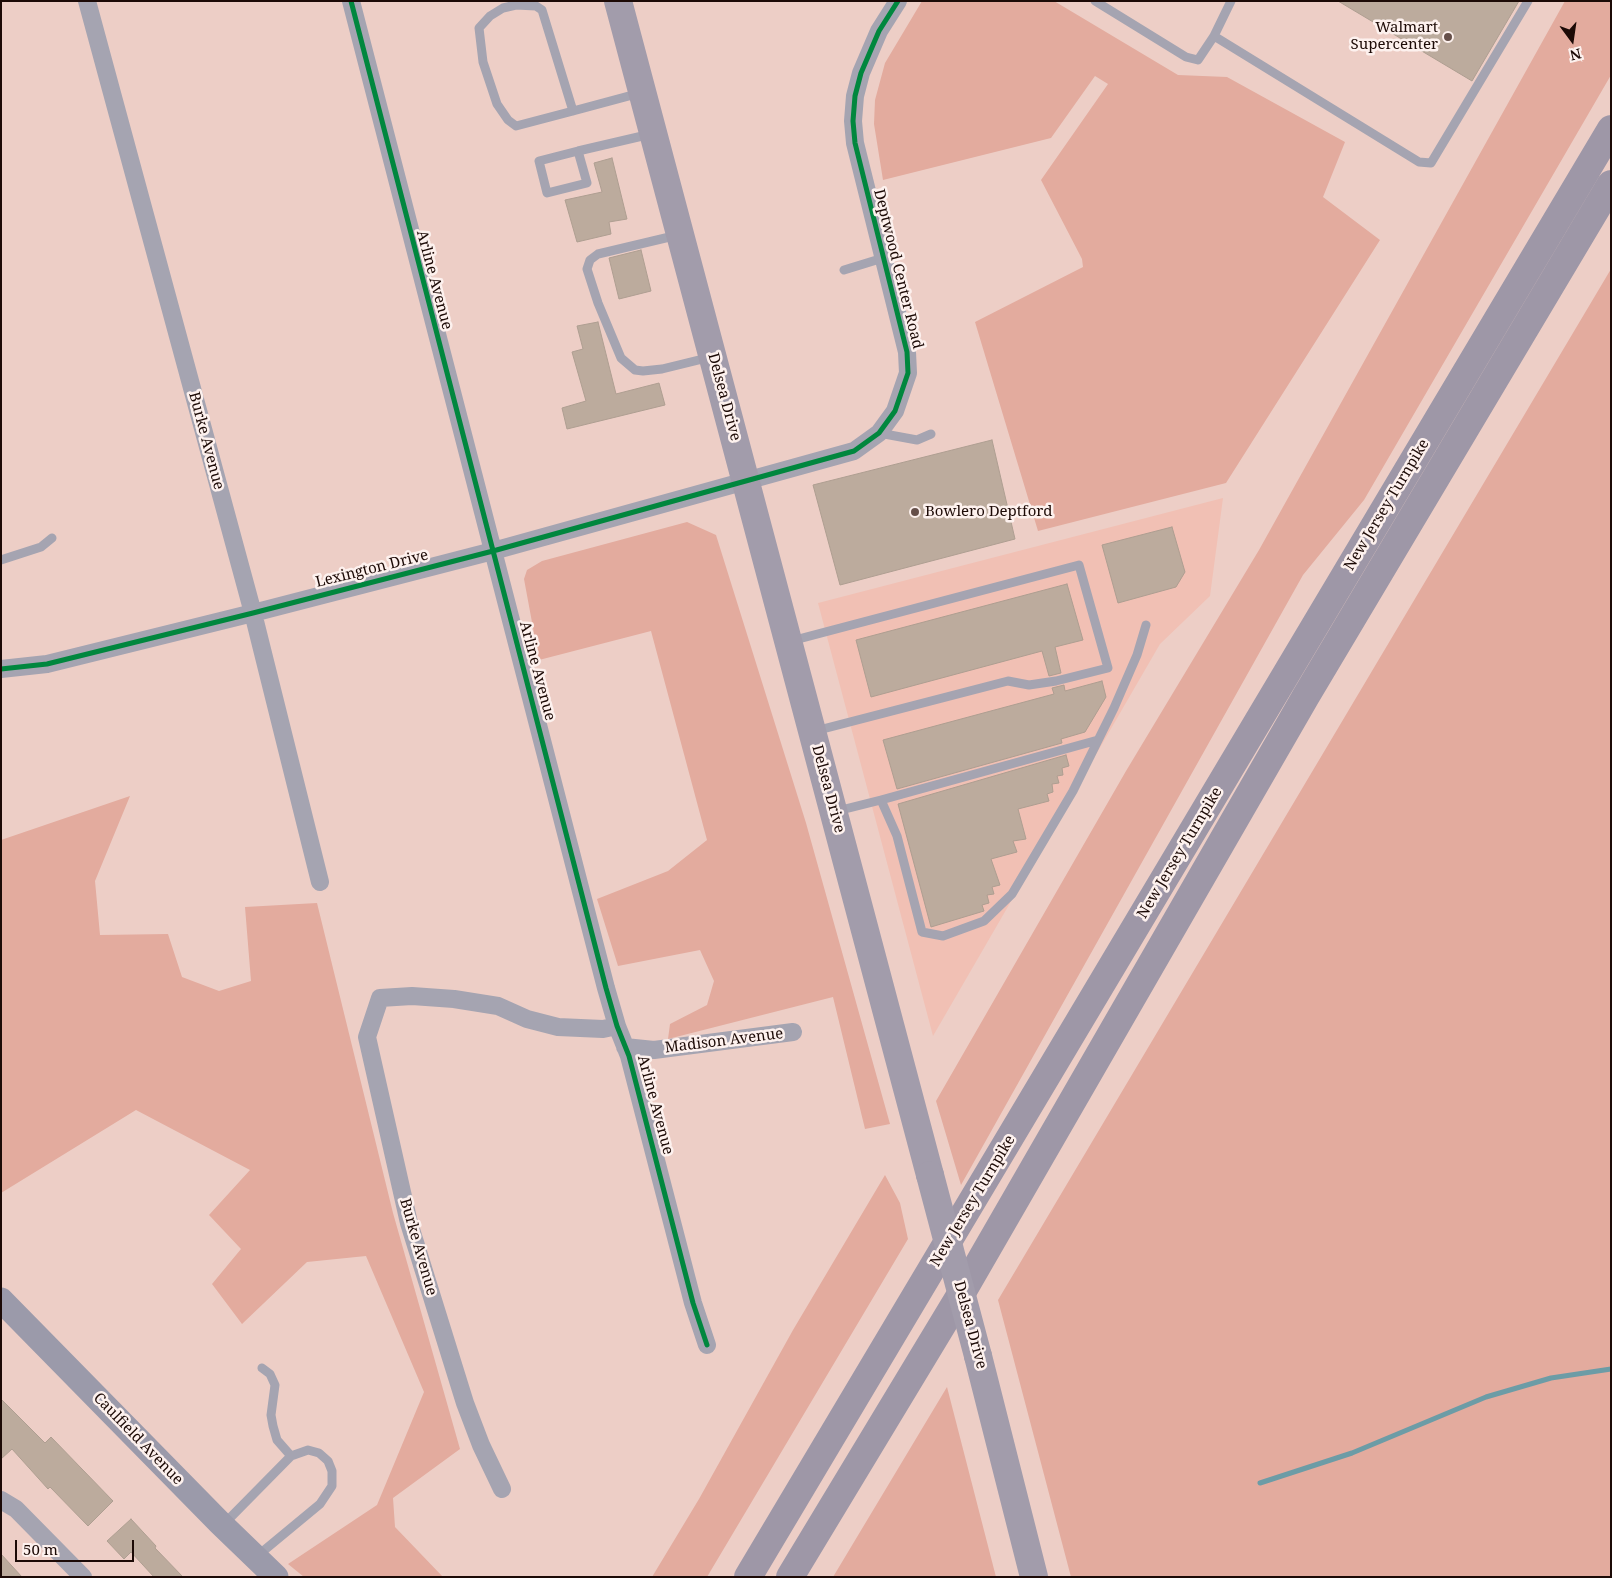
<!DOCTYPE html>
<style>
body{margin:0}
#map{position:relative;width:1612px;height:1578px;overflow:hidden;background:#edcec6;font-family:"Noto Serif",serif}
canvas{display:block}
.frame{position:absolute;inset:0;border:2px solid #1c0a06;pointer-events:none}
.north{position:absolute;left:1547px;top:15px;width:50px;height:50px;-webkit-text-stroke:4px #fdf1ee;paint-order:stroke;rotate:166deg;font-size:14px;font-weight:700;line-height:20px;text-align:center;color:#1c0a06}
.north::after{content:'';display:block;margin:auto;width:18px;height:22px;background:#1c0a06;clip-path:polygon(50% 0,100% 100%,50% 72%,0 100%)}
.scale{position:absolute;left:15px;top:1540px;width:119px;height:22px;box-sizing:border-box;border:2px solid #1c0a06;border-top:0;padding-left:6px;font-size:15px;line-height:18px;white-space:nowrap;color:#1c0a06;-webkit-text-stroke:4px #fdf1ee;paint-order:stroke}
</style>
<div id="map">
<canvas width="1612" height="1578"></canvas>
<div class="frame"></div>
<div class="north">N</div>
<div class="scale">50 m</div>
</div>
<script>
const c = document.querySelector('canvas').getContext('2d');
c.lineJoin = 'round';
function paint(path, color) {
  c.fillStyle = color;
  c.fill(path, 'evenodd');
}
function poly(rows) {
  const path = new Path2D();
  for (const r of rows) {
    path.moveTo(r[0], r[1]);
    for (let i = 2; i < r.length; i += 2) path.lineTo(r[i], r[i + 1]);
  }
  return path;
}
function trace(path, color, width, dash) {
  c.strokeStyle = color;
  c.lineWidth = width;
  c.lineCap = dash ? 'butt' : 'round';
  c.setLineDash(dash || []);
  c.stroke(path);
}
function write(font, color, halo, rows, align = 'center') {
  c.font = font + ' "Noto Serif",serif';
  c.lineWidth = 5;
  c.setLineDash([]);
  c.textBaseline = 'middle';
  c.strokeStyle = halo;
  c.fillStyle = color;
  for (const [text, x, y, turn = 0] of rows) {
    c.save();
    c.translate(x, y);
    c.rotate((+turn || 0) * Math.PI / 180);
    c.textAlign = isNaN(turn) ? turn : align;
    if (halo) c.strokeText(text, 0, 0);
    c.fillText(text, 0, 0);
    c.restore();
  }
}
paint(poly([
 [1223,498,1210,596,1160,644,933,1036,818,603]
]), '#f1c0b4');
paint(poly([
 [922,1,1054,1,1178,75,1227,77,1345,142,1323,197,1380,240,1226,483,1038,531,975,322,1083,267,1082,259,1041,180,1108,84,1095,76,1051,138,883,180,874,124,875,100,885,63],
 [1565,1,1611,1,1611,75,1364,500,1303,575,961,1185,936,1101,1126,771,1259,550],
 [1611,269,1611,1577,1071,1577,998,1300],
 [687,522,716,535,806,823,890,1124,865,1129,833,997,668,1039,670,1024,707,1005,714,981,700,950,618,966,597,899,668,871,707,840,651,631,539,660,524,579,527,570,542,561],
 [130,796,95,881,100,935,168,934,182,977,219,991,251,981,245,907,317,903,393,1213,460,1449,393,1498,395,1527,443,1577,304,1577,288,1564,377,1505,424,1392,366,1256,307,1262,242,1324,212,1284,241,1249,209,1215,250,1170,136,1110,1,1193,1,840],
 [885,1175,900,1203,908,1239,707,1577,652,1577,699,1499,793,1330],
 [947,1387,996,1577,833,1577]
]), '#e3ab9e');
trace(poly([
 [1260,1483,1352,1453,1486,1397,1551,1378,1611,1369]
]), '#6c9ca6', 5);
const building = poly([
 [1338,1,1519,1,1472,81,1338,1],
 [612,158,627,219,609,222,611,234,577,242,565,200,602,192,594,163,612,158],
 [641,250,651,291,619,299,609,258,641,250],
 [598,322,616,394,659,383,665,405,567,429,562,408,586,401,572,352,583,349,577,326,598,322],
 [992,440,1015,539,840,585,813,485,992,440],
 [1172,527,1185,572,1176,587,1118,603,1102,545,1172,527],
 [1067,584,1083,640,1055,647,1061,673,1049,676,1042,651,871,697,856,640,1067,584],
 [1102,681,1106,697,1085,732,1061,739,1062,743,897,789,883,740,1054,694,1052,688,1064,685,1065,691,1102,681],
 [1066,755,1069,766,1062,768,1063,775,1057,776,1059,783,1052,784,1053,792,1047,794,1049,801,1018,809,1026,839,1013,841,1017,852,991,859,1000,885,992,887,994,894,987,895,989,903,982,905,984,911,931,927,898,804,1066,755],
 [1,1399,45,1443,51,1437,113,1501,88,1526,50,1487,48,1489,12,1449,1,1459,1,1399],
 [131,1519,156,1546,155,1548,183,1577,154,1577,131,1552,124,1559,107,1541,131,1519],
 [1,1554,22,1577,1,1577,1,1554]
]);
paint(building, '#bcab9d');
trace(building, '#ae9e91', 1);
trace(poly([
 [1095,1,1186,57,1198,60,1214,36,1231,1],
 [1214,36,1419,162,1431,163,1528,1],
 [573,111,542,10,536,6,516,5,503,8,490,16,479,28,483,62,497,104,508,120,516,126,573,111,640,93],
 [578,151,539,161,547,193,587,183,578,151,651,134],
 [678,235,598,254,590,260,587,269,598,303,621,358,635,370,643,371,662,369,711,357],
 [844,270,883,258],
 [879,433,917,440,931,434],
 [1,560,41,547,52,538],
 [791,641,1079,565,1108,668,1056,681,1029,685,1008,681,815,731],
 [881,800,1098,740],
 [837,811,881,800,897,836,922,932,943,936,984,921,1012,894,1073,791,1114,708,1137,655,1146,625],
 [262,1368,270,1374,275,1385,271,1415,273,1426,277,1440,291,1456],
 [224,1524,291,1456,308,1450,319,1453,328,1461,332,1471,332,1486,320,1504,256,1557]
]), '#a5a4b1', 9);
trace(poly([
 [87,1,253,613,320,882],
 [351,1,606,988,617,1026,629,1056,693,1303,707,1345],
 [1,669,47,664,253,613,493,551,854,451,879,433,895,411,908,373,907,352,855,143,853,121,855,96,861,73,879,31,898,1],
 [625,1047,654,1050,793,1032],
 [502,1489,481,1445,465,1403,409,1223,367,1037,380,998,412,996,454,999,498,1006,527,1019,558,1027,603,1029,617,1026],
 [1,1500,16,1509,83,1577]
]), '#a5a4b1', 18);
trace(poly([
 [1,1300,220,1523,276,1577]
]), '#9b9aaa', 25);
trace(poly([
 [618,1,930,1175],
 [978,1356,1034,1577]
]), '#a29cab', 28);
trace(poly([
 [748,1577,1611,129],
 [790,1577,964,1289,1306,696,1611,184]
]), '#9e97a7', 28);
trace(poly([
 [930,1175,978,1356]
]), '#a29cab', 28);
trace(poly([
 [351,1,606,988,617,1026,629,1056,693,1303,707,1345],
 [1,669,47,664,253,613,493,551,854,451,879,433,895,411,908,373,907,352,855,143,853,121,855,96,861,73,879,31,898,1]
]), '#00873e', 5);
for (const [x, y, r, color] of [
 [1448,37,5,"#654f49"],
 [915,512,5,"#654f49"]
]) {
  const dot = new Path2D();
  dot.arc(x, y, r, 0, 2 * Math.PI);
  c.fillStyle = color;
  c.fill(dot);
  trace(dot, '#fdf1ee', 2);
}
write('15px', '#1c0a06', '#fdf1ee', [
 ["Walmart",1438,28],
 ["Supercenter",1438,45],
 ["Bowlero Deptford",925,512,"left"]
], 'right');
write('15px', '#1c0a06', '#fdf1ee', [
 ["Deptwood Center Road",898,269,76],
 ["Arline Avenue",434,280,75],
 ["Delsea Drive",724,397,75],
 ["Burke Avenue",206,441,75],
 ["New Jersey Turnpike",1387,505,-59],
 ["Lexington Drive",372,569,-14],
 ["Arline Avenue",537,671,75],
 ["Delsea Drive",828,789,75],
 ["New Jersey Turnpike",1180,853,-59],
 ["Madison Avenue",724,1041,-7],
 ["Arline Avenue",655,1105,75],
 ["New Jersey Turnpike",973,1201,-59],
 ["Burke Avenue",418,1247,74],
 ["Delsea Drive",970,1325,75],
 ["Caulfield Avenue",138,1439,46]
]);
</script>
